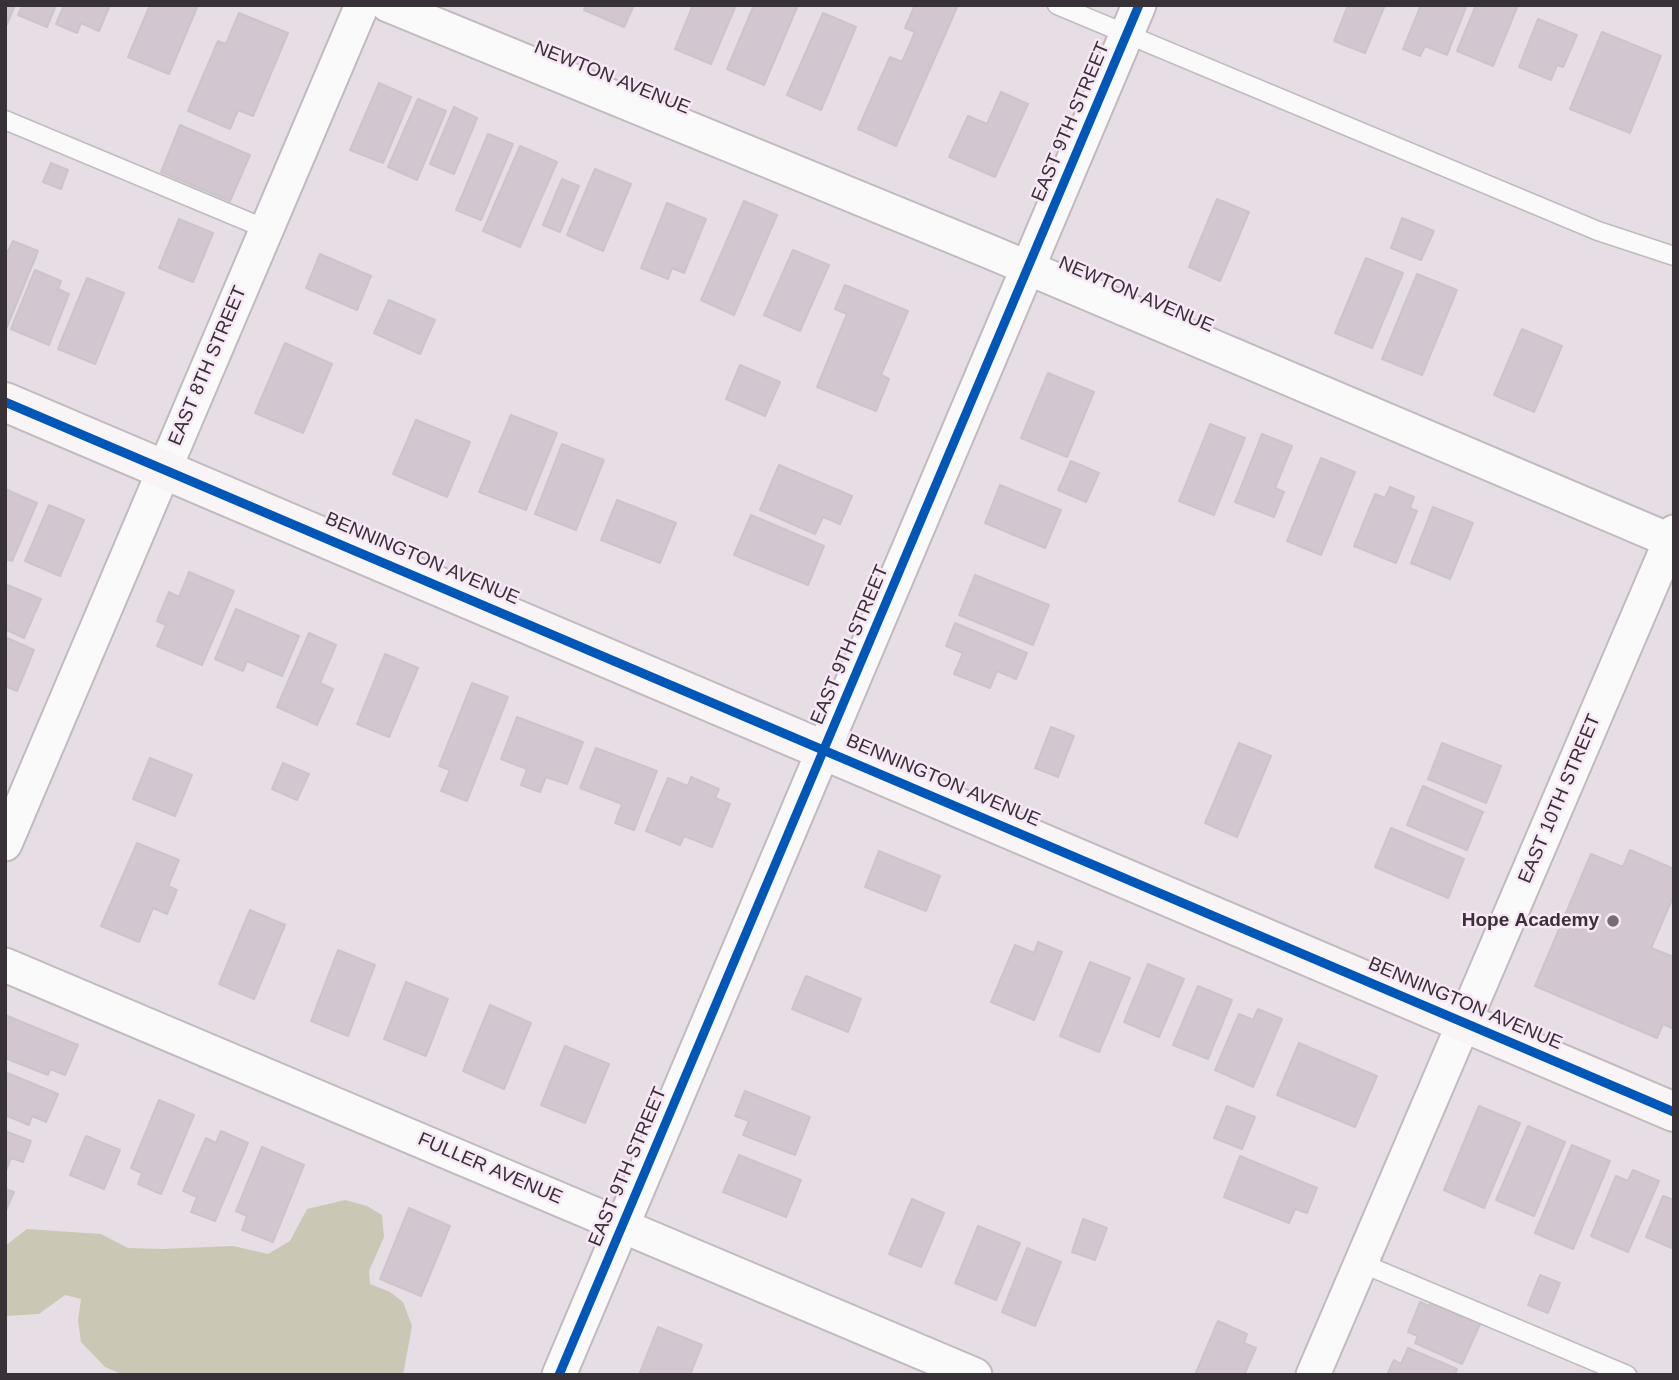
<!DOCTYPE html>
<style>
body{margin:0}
#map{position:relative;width:1679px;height:1380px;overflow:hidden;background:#e7dde5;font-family:Arial,sans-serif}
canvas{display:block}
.frame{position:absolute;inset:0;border:7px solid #383137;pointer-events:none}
</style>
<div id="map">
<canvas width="1679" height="1380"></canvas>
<div class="frame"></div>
</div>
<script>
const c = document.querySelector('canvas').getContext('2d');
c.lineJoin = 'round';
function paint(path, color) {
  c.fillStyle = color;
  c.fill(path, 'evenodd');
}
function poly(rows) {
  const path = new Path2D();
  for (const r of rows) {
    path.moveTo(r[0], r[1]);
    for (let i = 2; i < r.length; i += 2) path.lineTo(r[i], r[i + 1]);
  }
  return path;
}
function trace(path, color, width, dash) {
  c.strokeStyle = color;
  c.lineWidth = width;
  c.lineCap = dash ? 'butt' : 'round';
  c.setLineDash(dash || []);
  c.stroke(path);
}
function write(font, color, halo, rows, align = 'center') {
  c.font = font + ' Arial,sans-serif';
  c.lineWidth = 5;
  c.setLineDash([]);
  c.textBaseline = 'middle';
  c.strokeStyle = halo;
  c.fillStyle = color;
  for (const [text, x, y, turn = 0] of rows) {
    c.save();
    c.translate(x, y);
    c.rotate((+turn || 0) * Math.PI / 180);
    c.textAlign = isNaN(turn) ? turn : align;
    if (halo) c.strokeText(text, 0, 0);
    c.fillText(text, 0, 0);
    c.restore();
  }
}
paint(poly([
 [345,1200,367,1206,382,1215,384,1237,369,1271,370,1284,390,1292,403,1302,412,1326,403,1375,124,1375,105,1367,81,1342,78,1320,81,1299,65,1295,39,1314,5,1316,5,1246,27,1229,101,1234,128,1248,161,1249,233,1246,268,1254,290,1241,307,1209]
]), '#cac7b4');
const building = poly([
 [5,5,15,5,7,24,5,24,5,5],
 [23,5,56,5,47,27,18,15,23,5],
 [64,5,110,5,99,31,81,23,77,33,56,24,64,5],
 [150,5,198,5,169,74,128,57,150,5],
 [586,5,634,5,624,27,584,10,586,5],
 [693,5,736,5,711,64,675,49,693,5],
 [754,5,798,5,764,85,727,69,754,5],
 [915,5,958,5,896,146,858,129,890,57,902,62,915,32,905,28,915,5],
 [1348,5,1385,5,1365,53,1334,41,1348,5],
 [1421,5,1467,5,1447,55,1425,46,1420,56,1403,49,1421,5],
 [1476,5,1518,5,1493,66,1457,51,1476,5],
 [239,13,288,33,253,116,238,110,230,129,188,111,218,41,226,44,239,13],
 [823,13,856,27,821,110,787,95,823,13],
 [1538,19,1577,35,1563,67,1557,65,1551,80,1519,67,1538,19],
 [1602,32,1661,56,1630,133,1570,109,1602,32],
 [379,83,411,97,383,163,350,150,379,83],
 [1001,92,1028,104,995,177,949,157,968,116,987,124,1001,92],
 [418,99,446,111,417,180,388,167,418,99],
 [454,107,477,118,454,174,430,164,454,107],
 [180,125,250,155,230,201,161,172,180,125],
 [488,134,513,144,481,220,456,210,488,134],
 [520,146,557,162,520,247,483,231,520,146],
 [51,163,68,170,61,189,43,182,51,163],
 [595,169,631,184,603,251,567,235,595,169],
 [562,179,579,186,560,232,543,225,562,179],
 [1217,199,1249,212,1220,281,1189,267,1217,199],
 [744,201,777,215,734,315,701,300,744,201],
 [667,203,706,219,684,273,672,268,668,279,641,268,667,203],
 [1402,218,1434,231,1421,260,1391,248,1402,218],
 [179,219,213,233,193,282,159,268,179,219],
 [13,241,38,251,6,329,5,250,8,251,13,241],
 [793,250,829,265,800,331,764,315,793,250],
 [320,254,371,276,357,310,306,288,320,254],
 [1366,258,1403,273,1372,348,1335,333,1366,258],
 [35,270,61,281,58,289,69,294,49,345,11,329,35,270],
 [1417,274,1457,290,1422,375,1382,359,1417,274],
 [87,278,124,293,95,364,58,349,87,278],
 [845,285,908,311,881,375,889,379,876,411,817,387,847,314,835,309,845,285],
 [389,300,435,320,420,354,374,333,389,300],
 [1522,329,1562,346,1534,412,1494,395,1522,329],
 [285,343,332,364,303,433,255,413,285,343],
 [740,365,780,382,765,416,726,399,740,365],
 [1048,373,1094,392,1067,457,1021,438,1048,373],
 [511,415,557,433,526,510,479,492,511,415],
 [416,420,470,442,447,497,393,474,416,420],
 [1210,424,1245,438,1214,515,1179,501,1210,424],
 [1262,434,1292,446,1275,488,1284,492,1274,517,1235,502,1262,434],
 [562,444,604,460,576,530,535,514,562,444],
 [1321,458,1355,472,1321,555,1287,541,1321,458],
 [1071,461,1099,473,1086,502,1058,490,1071,461],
 [779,465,852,496,840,524,823,517,815,534,760,510,779,465],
 [1000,485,1061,510,1045,548,985,523,1000,485],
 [1390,487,1414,497,1410,508,1417,511,1396,563,1354,546,1375,494,1385,498,1390,487],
 [5,489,37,503,12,561,5,559,5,489],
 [617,500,676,523,660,563,601,540,617,500],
 [49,505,84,520,60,576,25,561,49,505],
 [1433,507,1473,523,1450,579,1411,563,1433,507],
 [751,515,824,546,808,585,734,555,751,515],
 [189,572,234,591,202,665,157,646,166,625,157,621,169,592,179,597,189,572],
 [975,575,1049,605,1033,645,959,615,975,575],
 [5,584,41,599,24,638,5,629,5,584],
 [236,609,299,636,282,676,247,661,243,671,215,659,236,609],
 [955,623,1027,653,1016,679,997,671,990,688,954,674,963,653,946,646,955,623],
 [309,633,336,645,320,683,333,689,317,725,277,707,309,633],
 [5,637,34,650,17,691,5,686,5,637],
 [385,654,418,668,389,737,357,724,385,654],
 [472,683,508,697,467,801,441,791,450,770,439,766,472,683],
 [517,717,583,742,567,784,546,777,540,792,521,785,527,769,501,759,517,717],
 [1051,727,1074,736,1058,777,1035,768,1051,727],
 [1239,743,1271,756,1237,837,1205,823,1239,743],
 [1442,743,1501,766,1486,803,1428,779,1442,743],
 [596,748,657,771,634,830,615,823,622,804,580,788,596,748],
 [150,758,192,775,175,816,133,799,150,758],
 [283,763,309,774,297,800,272,789,283,763],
 [691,777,719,789,715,798,730,804,712,847,684,836,680,845,646,831,668,778,688,786,691,777],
 [1423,786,1483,812,1467,850,1407,825,1423,786],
 [1391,828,1464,859,1448,898,1375,867,1391,828],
 [137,843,179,860,168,886,177,890,167,914,153,908,139,942,101,926,137,843],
 [1630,850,1674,869,1674,895,1651,948,1674,957,1674,1029,1663,1024,1657,1038,1535,986,1591,854,1623,867,1630,850],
 [879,851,940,876,926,911,865,887,879,851],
 [250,910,285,925,254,999,219,984,250,910],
 [1038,942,1062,952,1034,1020,991,1002,1015,945,1034,953,1038,942],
 [338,950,375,965,348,1036,311,1021,338,950],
 [1090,962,1130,978,1099,1052,1060,1036,1090,962],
 [1148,964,1184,979,1159,1037,1124,1022,1148,964],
 [806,976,861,999,848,1032,792,1009,806,976],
 [406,982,448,999,426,1056,384,1039,406,982],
 [1198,986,1232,1000,1208,1059,1173,1045,1198,986],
 [490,1005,531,1023,504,1089,463,1071,490,1005],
 [1258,1009,1282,1019,1253,1087,1215,1070,1239,1014,1253,1020,1258,1009],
 [5,1015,78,1045,65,1075,50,1069,48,1075,5,1058,5,1015],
 [1299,1043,1377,1076,1355,1127,1277,1095,1299,1043],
 [565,1046,609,1064,585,1123,541,1105,565,1046],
 [5,1072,58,1094,46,1122,32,1116,29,1125,5,1115,5,1072],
 [745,1091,810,1117,795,1155,743,1135,749,1121,735,1116,745,1091],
 [159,1100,194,1115,161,1194,138,1184,142,1173,131,1168,159,1100],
 [1227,1106,1255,1117,1242,1149,1214,1138,1227,1106],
 [1479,1106,1520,1123,1484,1208,1444,1190,1479,1106],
 [1528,1126,1565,1142,1534,1216,1496,1200,1528,1126],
 [5,1131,31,1141,23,1162,11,1158,5,1173,5,1131],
 [221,1131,248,1143,215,1221,191,1212,197,1197,183,1191,206,1138,216,1143,221,1131],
 [86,1136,120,1150,104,1189,70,1175,86,1136],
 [1572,1145,1610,1161,1573,1249,1535,1233,1572,1145],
 [262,1147,304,1165,273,1242,242,1230,247,1216,236,1211,262,1147],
 [739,1155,801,1180,786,1217,723,1192,739,1155],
 [1240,1156,1317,1188,1307,1213,1295,1209,1289,1223,1224,1197,1240,1156],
 [1633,1170,1659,1181,1628,1252,1591,1236,1616,1176,1628,1181,1633,1170],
 [5,1189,14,1192,5,1212,5,1189],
 [1663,1196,1674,1200,1674,1249,1646,1237,1663,1196],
 [912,1199,944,1213,921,1267,889,1254,912,1199],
 [409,1208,450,1226,421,1296,380,1279,409,1208],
 [1083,1219,1107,1228,1095,1260,1072,1252,1083,1219],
 [978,1226,1020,1243,996,1300,955,1283,978,1226],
 [1027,1248,1061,1262,1035,1326,1002,1312,1027,1248],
 [1540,1275,1560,1283,1548,1313,1528,1305,1540,1275],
 [1432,1300,1481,1322,1462,1364,1415,1343,1418,1336,1408,1332,1420,1302,1429,1306,1432,1300],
 [1218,1321,1247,1334,1244,1343,1256,1348,1244,1375,1195,1375,1218,1321],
 [658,1327,702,1345,690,1375,639,1375,658,1327],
 [1408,1348,1457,1369,1455,1375,1387,1375,1394,1360,1401,1364,1408,1348]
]);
paint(building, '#d2c6d0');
trace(building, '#ccc4cb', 2);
const lane = poly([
 [1057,5,1598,231,1674,256],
 [5,120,266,229],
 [1361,1263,1627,1375]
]);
const street = poly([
 [388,5,988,251,1674,542],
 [5,844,362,5],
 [5,965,975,1375],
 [559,1375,1139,5],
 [1313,1375,1674,532]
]);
const secondary = poly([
 [5,402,1674,1112]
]);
trace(lane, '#c1bac0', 21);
trace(street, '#c1bac0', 37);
trace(secondary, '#c1bac0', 42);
trace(lane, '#fbfafb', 18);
trace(street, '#fbfafb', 33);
trace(secondary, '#f9f5f6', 38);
trace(poly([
 [5,402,1674,1112],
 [559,1375,1139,5]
]), '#0057b8', 9);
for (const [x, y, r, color] of [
 [1613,921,7,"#756d74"]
]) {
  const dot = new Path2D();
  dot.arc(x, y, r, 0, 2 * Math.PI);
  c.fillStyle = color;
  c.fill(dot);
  trace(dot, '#f8e7f6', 2.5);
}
write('19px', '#383137', '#f8e7f6', [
 ["NEWTON AVENUE",612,78,22],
 ["EAST 9TH STREET",1071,122,-67],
 ["NEWTON AVENUE",1136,295,23],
 ["EAST 8TH STREET",208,366,-67],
 ["BENNINGTON AVENUE",422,559,23],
 ["EAST 9TH STREET",850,645,-67],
 ["BENNINGTON AVENUE",943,781,23],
 ["EAST 10TH STREET",1560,799,-67],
 ["BENNINGTON AVENUE",1465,1004,23],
 ["EAST 9TH STREET",628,1167,-67],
 ["FULLER AVENUE",490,1169,23]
]);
write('bold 19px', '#383137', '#f8e7f6', [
 ["Hope Academy",1599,921]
], 'right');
</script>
